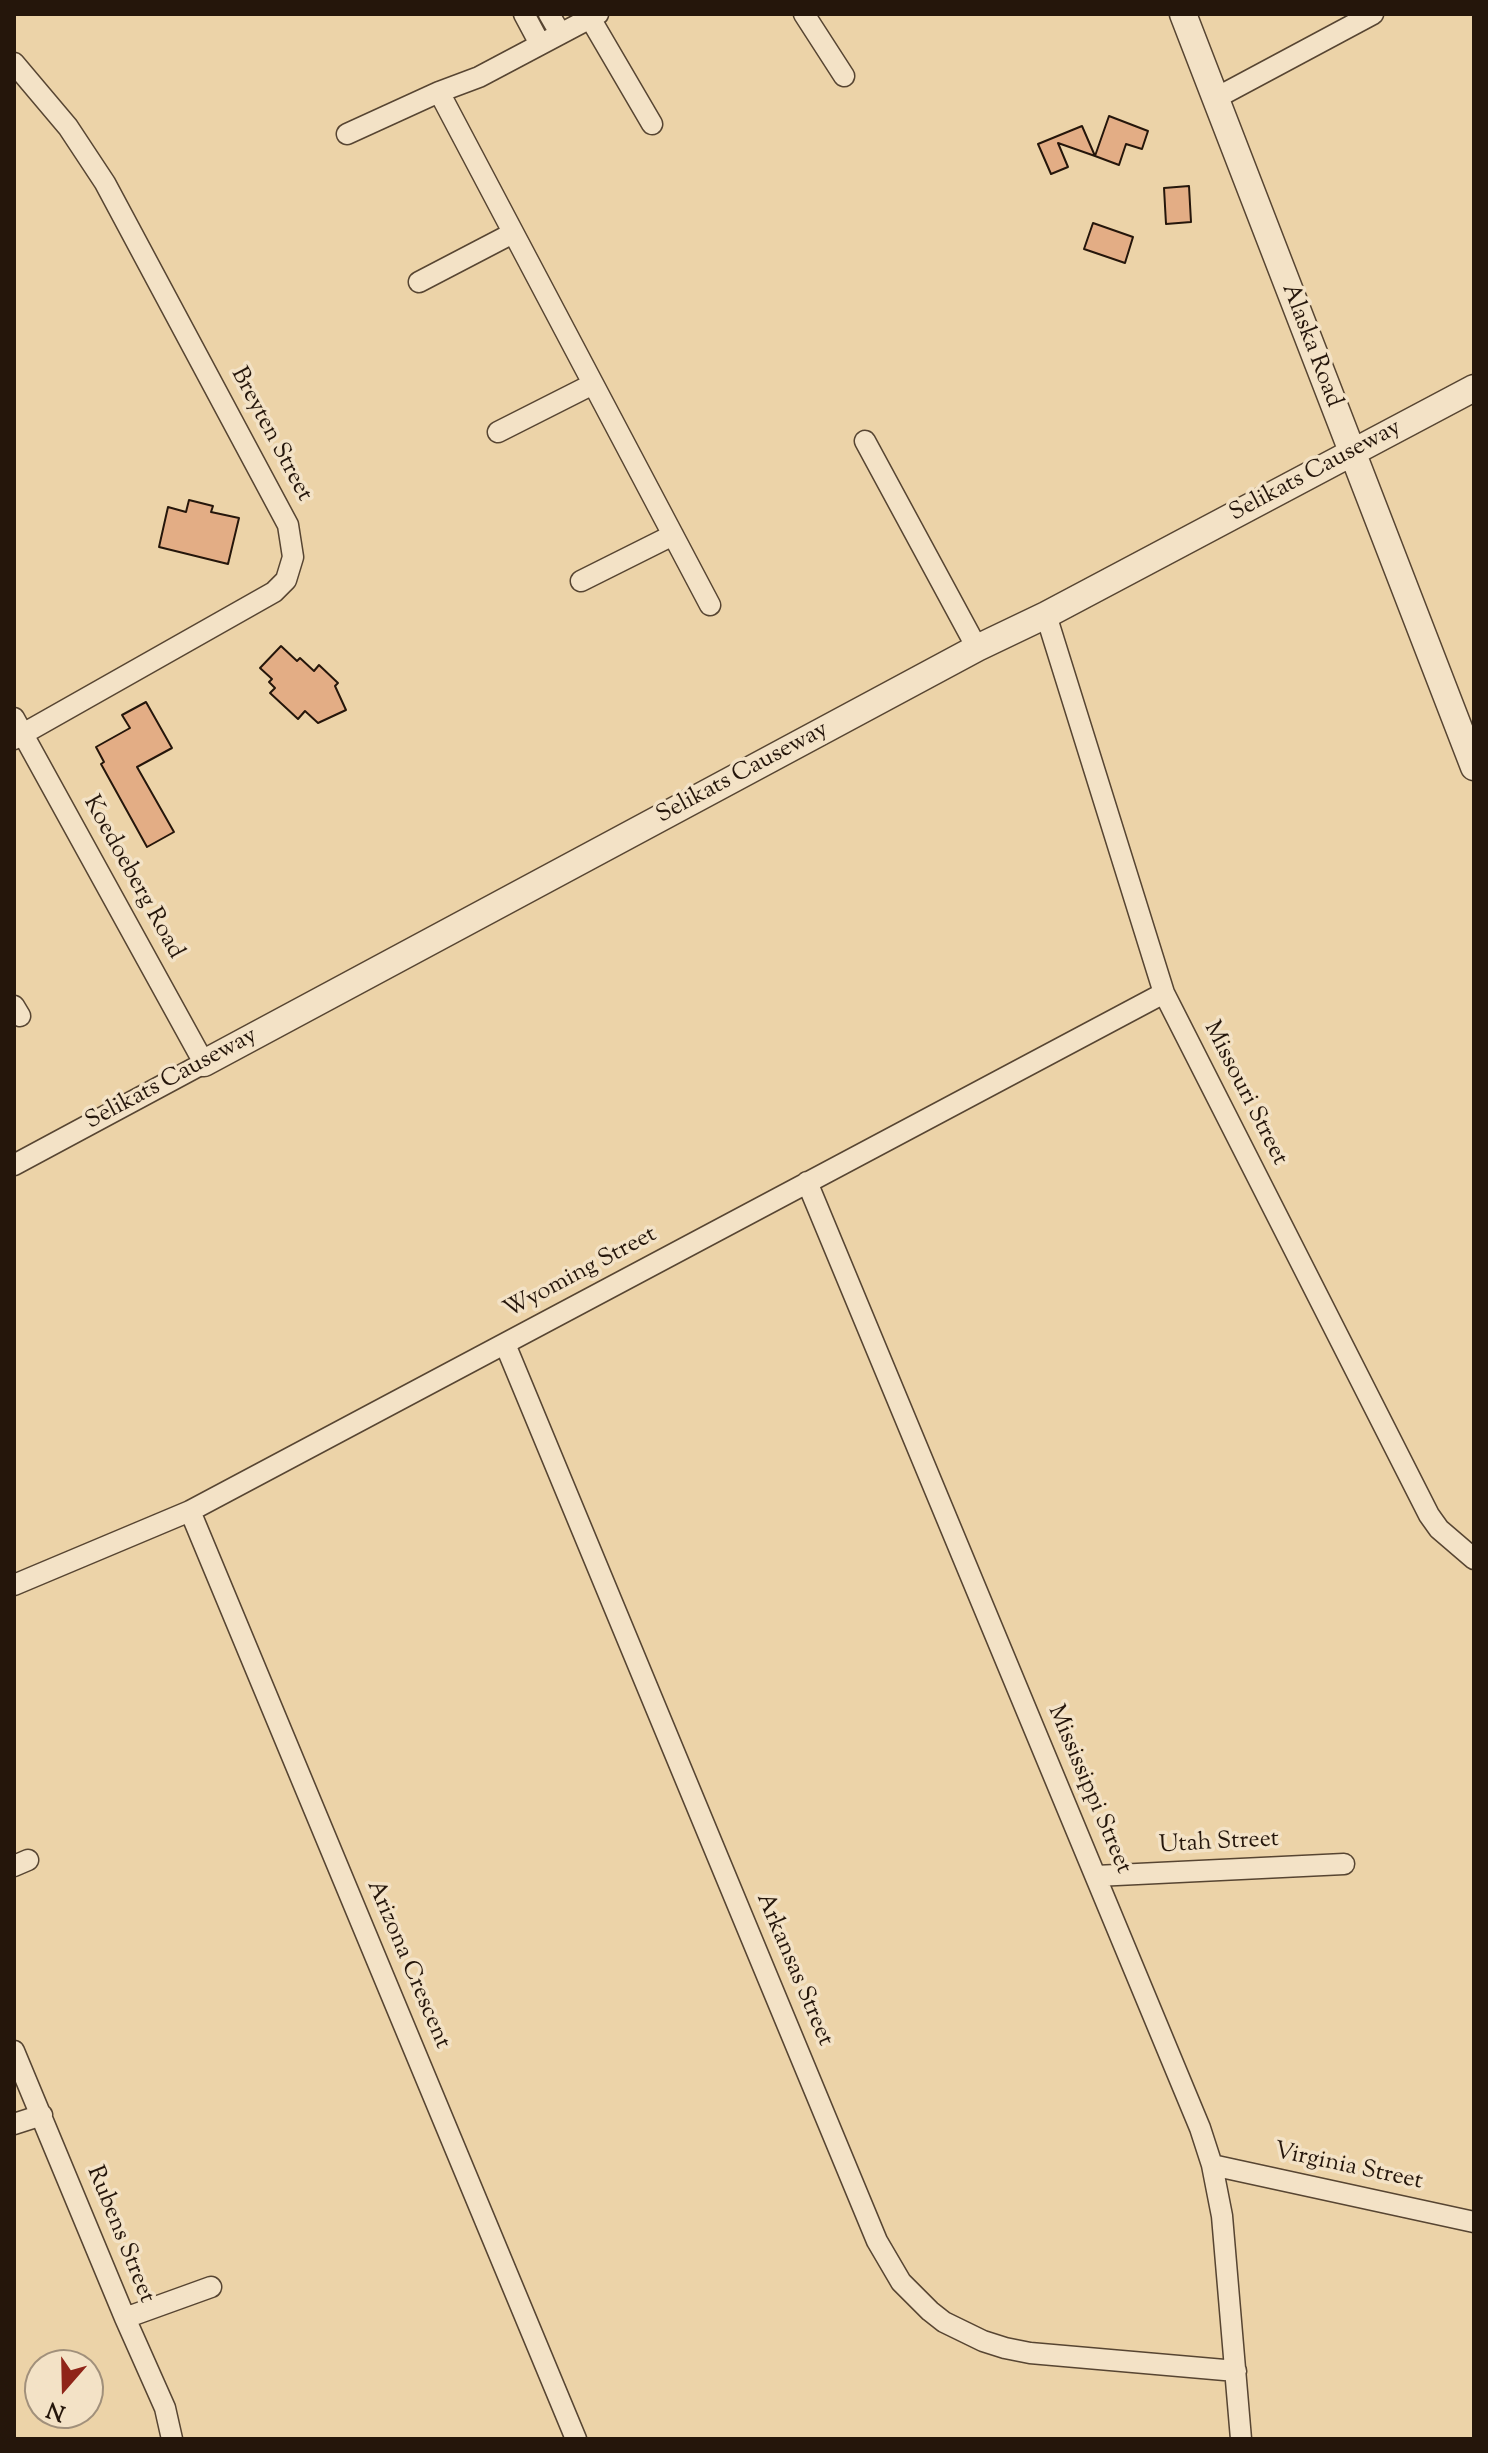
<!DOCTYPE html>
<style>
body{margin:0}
#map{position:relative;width:1488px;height:2453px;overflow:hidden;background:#ecd3a8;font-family:"Sorts Mill Goudy",serif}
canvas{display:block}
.frame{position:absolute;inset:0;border:16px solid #25160b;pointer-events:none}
.north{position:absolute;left:24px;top:2349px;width:80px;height:80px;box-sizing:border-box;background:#f3e2c6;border:2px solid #a1907b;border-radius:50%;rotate:200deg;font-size:22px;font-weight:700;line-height:32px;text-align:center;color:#25160b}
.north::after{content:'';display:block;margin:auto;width:28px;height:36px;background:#8f2418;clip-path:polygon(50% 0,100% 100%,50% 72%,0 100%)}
</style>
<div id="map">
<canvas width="1488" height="2453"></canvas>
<div class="frame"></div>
<div class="north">N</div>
</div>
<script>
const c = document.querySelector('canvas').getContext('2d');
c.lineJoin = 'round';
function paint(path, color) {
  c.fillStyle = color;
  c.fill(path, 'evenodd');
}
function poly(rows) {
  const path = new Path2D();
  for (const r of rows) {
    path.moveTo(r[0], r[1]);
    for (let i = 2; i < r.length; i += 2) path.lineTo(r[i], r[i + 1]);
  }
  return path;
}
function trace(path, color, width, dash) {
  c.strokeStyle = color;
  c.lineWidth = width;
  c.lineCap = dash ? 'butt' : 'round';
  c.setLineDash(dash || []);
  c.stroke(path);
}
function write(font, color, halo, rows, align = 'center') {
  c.font = font + ' "Sorts Mill Goudy",serif';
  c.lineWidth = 7;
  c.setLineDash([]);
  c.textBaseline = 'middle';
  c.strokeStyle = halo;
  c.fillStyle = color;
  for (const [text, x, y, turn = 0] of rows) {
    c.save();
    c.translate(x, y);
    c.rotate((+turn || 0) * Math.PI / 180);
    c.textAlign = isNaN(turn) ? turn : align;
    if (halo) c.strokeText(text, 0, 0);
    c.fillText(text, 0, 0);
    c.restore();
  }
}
const building = poly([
 [1109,116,1148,131,1142,149,1126,144,1119,165,1095,156,1109,116],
 [1082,126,1095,156,1058,143,1068,167,1051,174,1038,144,1082,126],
 [1189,186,1191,222,1166,224,1164,188,1189,186],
 [1093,223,1133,237,1125,263,1084,249,1093,223],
 [189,500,213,506,211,512,239,518,228,564,159,547,168,507,186,512,189,500],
 [281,646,297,661,300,658,314,671,319,665,338,683,335,686,346,710,318,723,305,711,298,719,270,693,275,688,269,682,272,679,260,668,281,646],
 [146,702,172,748,137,767,174,832,147,847,101,764,104,762,96,747,130,728,122,715,146,702]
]);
paint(building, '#e3ad85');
trace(building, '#25160b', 2);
const minor = poly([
 [524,14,540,44],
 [549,14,560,33],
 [804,14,844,76],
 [590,18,652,124],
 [14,63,68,127,105,183,288,525,293,557,286,580,274,592,14,739],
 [439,92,710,605],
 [1216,98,1373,14],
 [347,134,439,92,479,77,598,14],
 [419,282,513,233],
 [498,432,593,384],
 [865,441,977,648],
 [581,581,673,535],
 [1046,615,1164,993,1429,1515,1439,1529,1474,1559],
 [14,718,204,1063,14,1165],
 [14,1006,20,1016],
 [807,1182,1200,2128,1212,2165,1222,2216,1241,2439],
 [505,1344,877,2241,901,2282,930,2311,944,2322,983,2341,1005,2348,1030,2353,1236,2371],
 [190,1511,576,2439],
 [14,1585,190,1511,1164,993],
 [14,1866,28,1860],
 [1096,1876,1344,1864],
 [14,2051,125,2318,165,2408,172,2439],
 [14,2124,42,2115],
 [1212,2165,1474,2222],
 [125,2318,211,2287]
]);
const tertiary = poly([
 [1183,14,1474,767],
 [204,1063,977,648,1046,615,1474,388]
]);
trace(minor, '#574532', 23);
trace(tertiary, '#574532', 29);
trace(minor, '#f3e2c6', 20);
trace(tertiary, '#f3e2c6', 26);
write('24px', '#25160b', '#f3e2c6', [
 ["Alaska Road",1310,346,69],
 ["Breyten Street",270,435,62],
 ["Selikats Causeway",1316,472,-28],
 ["Selikats Causeway",743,774,-28],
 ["Koedoeberg Road",132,878,61],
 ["Selikats Causeway",172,1080,-28],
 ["Missouri Street",1244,1094,63],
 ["Wyoming Street",581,1274,-28],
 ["Mississippi Street",1088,1790,67],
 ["Utah Street",1219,1844,-3],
 ["Arizona Crescent",407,1965,67],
 ["Arkansas Street",793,1970,67],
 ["Virginia Street",1348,2168,12],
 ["Rubens Street",119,2235,68]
]);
</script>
